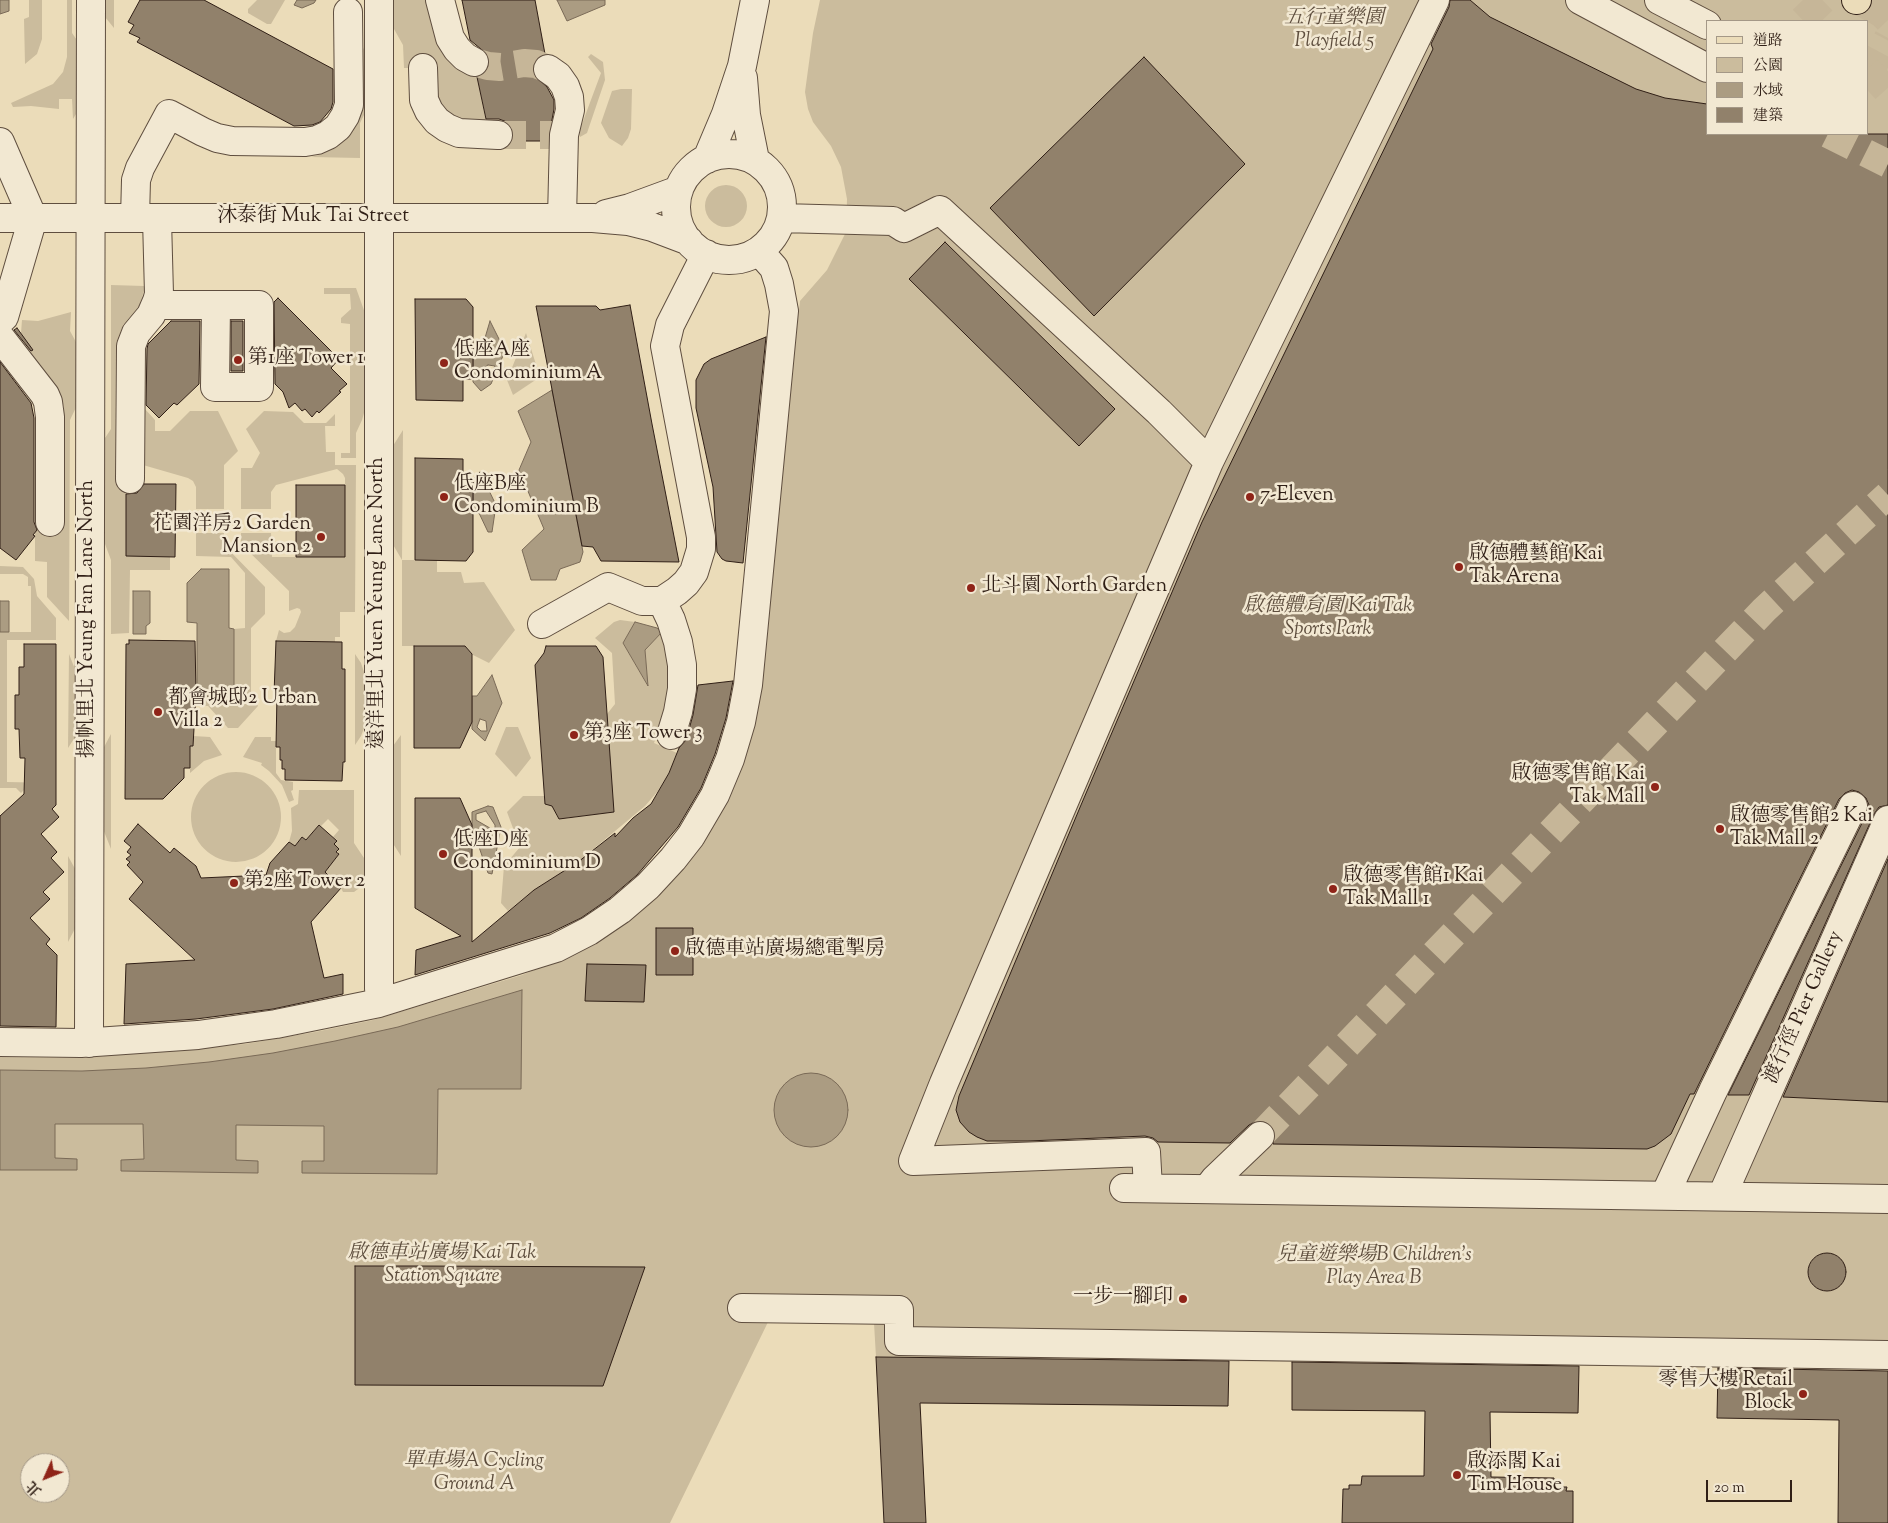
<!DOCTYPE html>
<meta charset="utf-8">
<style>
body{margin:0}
#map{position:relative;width:1888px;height:1523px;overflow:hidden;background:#ebdcb9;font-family:"Sorts Mill Goudy","Noto Serif TC",serif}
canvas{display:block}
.legend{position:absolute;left:1706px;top:20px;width:162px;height:115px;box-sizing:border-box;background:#f2e8d2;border:1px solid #a49887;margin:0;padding:6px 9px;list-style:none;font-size:15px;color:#301f16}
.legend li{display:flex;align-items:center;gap:10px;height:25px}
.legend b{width:25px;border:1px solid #a49887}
.north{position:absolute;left:20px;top:1453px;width:50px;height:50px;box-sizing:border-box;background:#f2e8d2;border:1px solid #a49887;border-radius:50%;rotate:226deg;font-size:14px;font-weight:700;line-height:20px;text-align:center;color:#301f16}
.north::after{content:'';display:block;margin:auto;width:18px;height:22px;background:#8f2418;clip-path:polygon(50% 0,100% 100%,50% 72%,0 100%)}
.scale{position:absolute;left:1706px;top:1480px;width:86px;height:22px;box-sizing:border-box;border:2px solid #301f16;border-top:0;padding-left:6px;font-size:15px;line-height:18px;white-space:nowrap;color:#301f16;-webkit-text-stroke:4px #f2e8d2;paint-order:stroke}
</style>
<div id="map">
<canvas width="1888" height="1523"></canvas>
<ul class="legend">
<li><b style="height:6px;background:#ebdcb9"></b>道路</li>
<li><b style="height:14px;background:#cbbc9d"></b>公園</li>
<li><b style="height:14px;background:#ab9c82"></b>水域</li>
<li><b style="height:14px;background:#91816b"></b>建築</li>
</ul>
<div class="north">北</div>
<div class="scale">20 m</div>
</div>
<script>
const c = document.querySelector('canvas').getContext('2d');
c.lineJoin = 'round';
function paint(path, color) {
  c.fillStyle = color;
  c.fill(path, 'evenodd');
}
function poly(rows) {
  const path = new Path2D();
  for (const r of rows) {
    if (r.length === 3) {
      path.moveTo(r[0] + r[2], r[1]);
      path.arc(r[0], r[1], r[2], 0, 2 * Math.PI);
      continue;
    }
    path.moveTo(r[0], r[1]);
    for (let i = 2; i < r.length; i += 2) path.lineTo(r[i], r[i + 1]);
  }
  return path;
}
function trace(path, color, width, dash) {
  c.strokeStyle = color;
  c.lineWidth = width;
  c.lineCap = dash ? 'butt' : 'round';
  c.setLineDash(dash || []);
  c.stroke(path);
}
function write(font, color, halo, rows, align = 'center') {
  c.font = font + ' "Sorts Mill Goudy","Noto Serif TC",serif';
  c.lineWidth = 5;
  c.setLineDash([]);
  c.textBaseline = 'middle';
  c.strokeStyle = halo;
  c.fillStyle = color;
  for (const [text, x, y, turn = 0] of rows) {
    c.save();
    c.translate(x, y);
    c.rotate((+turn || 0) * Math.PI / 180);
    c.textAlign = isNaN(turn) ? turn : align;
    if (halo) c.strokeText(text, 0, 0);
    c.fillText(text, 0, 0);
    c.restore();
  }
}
paint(poly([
 [29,0,42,0,42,39,37,54,25,64,24,19,29,17],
 [67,0,72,0,72,33,79,43,79,109,73,119,72,99,59,99,59,109,31,106,13,107,11,103,53,84,63,72,67,57],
 [98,0,114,0,114,28,105,17],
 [257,0,285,0,271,24,267,24,248,13,248,9],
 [386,0,427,0,433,30,438,44,458,68,477,77,486,121,462,120,446,111,440,105,437,96,435,68,404,68,403,45,394,29],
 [820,0,1888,0,1888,1369,876,1357,874,1323,769,1320,670,1523,0,1523,0,1057,81,1058,245,1044,315,1032,373,1020,522,975,581,951,626,923,646,906,667,887,686,865,727,801,771,565,800,301,827,270,846,232,847,199,841,167,831,146,813,122,808,109,805,92,813,33],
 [1707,21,1867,21,1867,134,1707,134],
 [30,1463,60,1463,60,1493,30,1493],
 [360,40,369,62,366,111,360,123,360,158,311,157,323,154,335,148,345,139],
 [591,54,603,62,605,80,587,133,580,137,579,132,601,73,588,57],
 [621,89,632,89,631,129,628,138,622,146,609,138,601,123,612,91],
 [726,206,21],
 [111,285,144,286,144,291,139,306,123,325,116,343,115,479,127,480,126,556,170,556,170,570,130,570,129,633,111,634,111,560,102,536,103,441,111,429],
 [324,288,356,288,365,313,368,399,362,420,356,433,356,458,341,458,341,453,350,453,350,324,341,323,341,318,351,309,350,294,324,294],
 [71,312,70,331,76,342,81,361,81,397,70,420,69,621,47,597,47,562,35,561,35,527,64,527,64,407,57,388,27,348,21,333,22,320,38,321],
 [526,333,540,377,513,395,507,380],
 [144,408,155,420,155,431,170,431,190,411,218,411,238,451,224,465,224,509,196,509,196,487,193,481,188,478,143,465],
 [264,411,293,412,304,423,326,423,335,414,335,426,325,426,326,452,335,452,335,465,356,465,355,612,340,612,340,637,335,637,335,642,276,641,279,630,284,633,290,632,295,627,301,612,300,609,297,608,289,611,289,591,241,544,241,533,271,533,272,557,345,557,345,478,343,474,337,469,276,485,271,492,271,509,241,509,241,468,252,468,260,453,246,429],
 [403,430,402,560,437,560,437,572,461,572,464,583,484,582,515,630,489,663,469,653,468,649,463,646,402,646,402,560,388,536,391,449],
 [196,533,224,533,224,545,265,587,265,614,251,628,251,695,258,706,238,728,228,728,208,706,190,706,196,693,196,696,234,696,234,629,245,628,245,573,231,557,196,556],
 [0,566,23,567,34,579,37,596,56,618,56,640,7,640,7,782,56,783,55,798,25,789,21,793,16,788,0,788,0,632,31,632,31,586,28,586,28,577,23,574,0,574],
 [620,620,635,622,623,643,647,685,645,650,662,632,669,667,669,688,666,709,654,743,677,753,669,773,658,791,645,806,578,862,534,890,508,911,501,903,504,866,520,847,507,812,523,796,544,796,555,805,557,816,563,819,603,813,607,714,615,704,612,653,595,638,614,622],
 [69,654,80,682,77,734,68,748],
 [355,654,361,663,368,684,367,720,361,736,355,745],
 [506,727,518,727,531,758,516,777,495,754],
 [111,734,111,849,97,814,98,761,104,747],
 [401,735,401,856,392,842,388,757,393,746],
 [193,736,210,737,222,755,204,761,190,773,190,746],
 [255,737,271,737,271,741,276,741,276,773,281,780,293,782,293,790,291,791,294,800,289,802,282,785,269,771,261,765,262,763,243,757],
 [236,817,45],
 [299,790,354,790,354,843,366,861,366,879,362,886,354,892,343,892,341,888,324,873,339,854,334,844,337,840,333,837,339,830,328,819,321,826,319,825,306,840,302,837,295,846,289,842,292,831,291,808,298,804],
 [68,856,79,876,80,919,68,942]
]), '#cbbc9d');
const water = poly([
 [0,0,9,0,9,11,0,14,0,0],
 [297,0,316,0,314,3,302,8,294,5,297,0],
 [557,0,605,0,605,5,567,21,557,0],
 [490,321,505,351,491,384,481,391,473,382,473,348,482,348,490,321],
 [488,365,495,366,490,378,486,378,482,369,488,365],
 [552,390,583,552,580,562,560,569,556,580,531,580,522,550,544,529,519,470,531,442,518,411,552,390],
 [480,472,496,505,492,532,488,532,479,513,473,513,473,479,480,472],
 [201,569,229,569,229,628,234,629,234,697,197,696,197,623,187,622,187,583,201,569],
 [133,591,150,591,150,623,146,626,146,634,133,634,133,591],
 [0,601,9,601,9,632,0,632,0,601],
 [635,622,657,628,662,632,645,650,648,686,623,643,635,622],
 [492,675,502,703,485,741,472,729,472,696,477,696,492,675],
 [480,719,486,721,487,731,481,731,477,727,480,719],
 [488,806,493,807,501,827,492,874,488,873,479,847,472,847,472,812,488,806],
 [486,811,495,825,495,831,476,820,476,814,486,811],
 [522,990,521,1089,438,1089,437,1174,302,1173,302,1161,324,1161,324,1126,236,1125,236,1160,258,1161,258,1173,121,1171,121,1160,144,1159,143,1124,55,1124,55,1158,77,1159,77,1170,0,1170,0,1070,82,1071,146,1068,209,1062,273,1053,335,1041,398,1027,522,990],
 [811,1110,37]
]);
paint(water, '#ab9c82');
trace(water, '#7a6a57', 1);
const building = poly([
 [140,0,204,0,333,69,333,102,331,109,320,122,312,125,294,126,137,42,140,38,129,33,134,25,128,22,140,0],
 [462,0,535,0,545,54,541,55,535,60,532,68,534,75,547,87,554,100,554,109,548,141,512,141,514,135,512,128,507,122,499,119,486,119,477,77,482,75,487,70,490,61,487,54,470,40,462,0],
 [1450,0,1470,0,1490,17,1636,89,1665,98,1707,104,1707,134,1888,134,1888,805,1879,807,1874,814,1749,1095,1728,1095,1867,813,1869,805,1866,798,1859,792,1852,790,1845,793,1839,799,1694,1094,1690,1094,1671,1134,1655,1146,1647,1149,1273,1144,1275,1133,1272,1126,1265,1121,1257,1121,1249,1125,1230,1143,1158,1142,1153,1138,1145,1136,1028,1141,987,1141,977,1137,969,1132,960,1122,956,1110,959,1096,1081,805,1202,522,1433,49,1431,44,1449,7,1450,0],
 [1144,57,1245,164,1094,316,990,208,1144,57],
 [945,242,1115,409,1079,446,909,279,945,242],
 [278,298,339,359,331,368,347,384,339,391,341,392,319,413,317,411,312,417,305,409,302,411,295,403,289,408,283,392,275,384,274,302,278,298],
 [415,299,466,299,473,307,473,379,463,379,463,401,416,400,415,299],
 [630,305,652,424,679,562,601,561,593,547,582,546,536,306,596,306,600,310,630,305],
 [171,321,200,321,199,384,177,405,174,403,159,418,146,405,147,349,148,344,171,321],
 [231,321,243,321,243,371,231,371,231,321],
 [17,328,33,350,31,351,14,330,17,328],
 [766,337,743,563,726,561,722,559,717,552,713,487,696,408,696,380,704,364,711,359,766,337],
 [0,362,31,403,34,418,34,522,37,530,33,535,35,536,16,560,0,548,0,362],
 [415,458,463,459,463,481,473,482,473,552,466,561,415,560,415,458],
 [144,484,176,484,175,557,126,556,126,494,137,493,144,484],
 [296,485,345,485,345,557,296,557,296,485],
 [129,640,195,641,196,693,193,746,190,746,190,768,184,768,184,778,163,799,125,799,126,644,129,644,129,640],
 [276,641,342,642,342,669,345,669,345,762,343,762,342,781,285,780,285,769,282,769,282,760,280,760,280,747,276,747,277,694,274,694,276,641],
 [24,644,56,644,56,805,52,809,59,817,41,834,57,852,51,858,64,872,43,892,50,899,30,918,50,939,46,944,57,955,56,1027,0,1026,0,816,24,794,25,758,20,758,19,729,15,729,15,695,19,695,19,667,24,667,24,644],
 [414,646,465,646,472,654,472,722,460,748,414,748,414,646],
 [546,646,596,646,603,657,614,812,559,819,552,806,545,804,535,665,544,653,546,646],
 [733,681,726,718,715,754,701,788,678,827,637,875,610,898,581,918,550,933,415,975,416,950,461,936,415,908,415,798,460,798,472,825,472,942,534,890,578,862,615,833,615,837,633,818,651,804,669,773,679,748,686,740,693,715,698,685,733,681],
 [138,824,170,853,174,848,196,866,201,878,266,875,270,863,289,842,295,846,302,837,306,840,319,825,337,841,334,844,339,849,336,852,339,854,325,872,341,888,311,922,324,978,343,974,343,994,273,1009,196,1019,124,1024,126,964,195,960,129,899,143,882,127,865,130,862,126,859,131,855,127,852,131,847,124,841,138,824],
 [1888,859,1888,1102,1783,1097,1888,859],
 [656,928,693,928,693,975,656,975,656,928],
 [587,964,646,965,644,1002,585,1001,587,964],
 [1827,1272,19],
 [355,1266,417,1266,645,1267,603,1386,355,1385,355,1266],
 [876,1357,1229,1361,1228,1406,920,1403,926,1523,884,1523,876,1357],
 [1292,1362,1579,1366,1578,1413,1490,1412,1491,1477,1554,1478,1554,1487,1567,1487,1566,1491,1573,1491,1573,1523,1342,1523,1343,1489,1349,1489,1349,1485,1361,1485,1362,1476,1424,1476,1425,1411,1292,1410,1292,1362],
 [1718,1368,1888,1371,1888,1523,1838,1523,1839,1420,1717,1418,1718,1368]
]);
paint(building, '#91816b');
trace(building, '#301f16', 1);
trace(poly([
 [474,62,488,66,500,67,524,63,536,64,548,69],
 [1867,77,1888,38],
 [1828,134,1888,164],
 [498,135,556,135],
 [1260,1136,1764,610,1888,495]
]), '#c6b698', 28, [28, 14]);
trace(poly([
 [1857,0,1888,17]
]), '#c6b698', 28, [28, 14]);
trace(poly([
 [1803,0,1823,21],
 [1869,0,1888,20],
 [1867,69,1888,92]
]), '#c6b698', 28, [28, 14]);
const minor = poly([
 [440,0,450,38,457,49,465,57,474,62],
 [1580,0,1707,68],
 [1659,0,1707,25],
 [423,68,424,100,429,111,437,121,447,128,459,133,498,135],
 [548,69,558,76,565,86,569,97,570,110,564,135,562,218],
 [743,78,746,115,755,160],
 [0,142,33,218,4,317,0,320],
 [729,207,53],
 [707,159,726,114,742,66,755,0],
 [606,214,630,208,679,190],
 [0,218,593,218,628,221,652,227,689,241],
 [135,218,136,180,140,168,169,114,203,132,217,138,232,141,305,142,317,140,328,135,338,127,345,116,349,105,348,12],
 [781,218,893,221,904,228,940,210,1159,412,1209,462],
 [156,305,216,305],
 [216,305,259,305,259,387,215,387,216,305],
 [0,337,45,395,48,402,50,417,50,522],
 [130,479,131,346,136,333,151,315,157,301,159,294,157,219],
 [662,601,671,620,678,642,682,665,682,689,678,712,671,735],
 [542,624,608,587,642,601,662,601,677,591,686,583,694,572,701,549,701,537,665,346,670,325,706,254],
 [379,989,379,0],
 [0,1042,81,1043,198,1035,276,1024,379,1003,556,948,589,931,620,910,648,886,673,859,691,836,715,795,730,759,741,722,748,685,784,311,779,284,774,268,759,251],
 [89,1043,91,0],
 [1124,1188,1888,1199],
 [1148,1188,1146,1152,913,1161,944,1083,1209,462,1435,0],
 [1208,1188,1215,1179,1260,1136],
 [1665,1195,1713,1091,1853,806],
 [1722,1196,1888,820],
 [742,1308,899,1310,899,1341,1888,1355]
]);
const major = poly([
 [1856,0,1857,0]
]);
trace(minor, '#5f4e3f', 30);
trace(major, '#301f16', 30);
trace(minor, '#f2e8d2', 28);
trace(major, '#ebdcb9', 28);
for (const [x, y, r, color] of [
 [238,360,5,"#8f2418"],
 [444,363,5,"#8f2418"],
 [444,497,5,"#8f2418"],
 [1250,497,5,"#8f2418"],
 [321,537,5,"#8f2418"],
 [1459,567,5,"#8f2418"],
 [971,588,5,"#8f2418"],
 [158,712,5,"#8f2418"],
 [574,735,5,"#8f2418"],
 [1655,787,5,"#8f2418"],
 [1720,829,5,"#8f2418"],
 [443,854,5,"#8f2418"],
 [234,883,5,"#8f2418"],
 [1333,889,5,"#8f2418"],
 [675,951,5,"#8f2418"],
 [1183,1299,5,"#8f2418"],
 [1803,1394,5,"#8f2418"],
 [1457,1475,5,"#8f2418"]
]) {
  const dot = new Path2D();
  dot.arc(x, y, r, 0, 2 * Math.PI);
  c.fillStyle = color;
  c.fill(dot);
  trace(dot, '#f2e8d2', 2);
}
write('italic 20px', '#5e4e3e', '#f2e8d2', [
 ["五行童樂園",1334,20],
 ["Playfield 5",1334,43],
 ["啟德體育園 Kai Tak",1328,608],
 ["Sports Park",1328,631],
 ["啟德車站廣場 Kai Tak",442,1255],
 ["Station Square",442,1278],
 ["兒童遊樂場B Children's",1374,1257],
 ["Play Area B",1374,1280],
 ["單車場A Cycling",474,1463],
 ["Ground A",474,1486]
]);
write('20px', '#301f16', '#f2e8d2', [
 ["沐泰街 Muk Tai Street",313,218],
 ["遠洋里北 Yuen Yeung Lane North",379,603,-90],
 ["揚帆里北 Yeung Fan Lane North",89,619,-90],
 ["渡行徑 Pier Gallery",1805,1008,-66]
]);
write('20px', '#301f16', '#f2e8d2', [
 ["低座A座",454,352],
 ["Condominium A",454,375],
 ["第1座 Tower 1",248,360],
 ["低座B座",454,486],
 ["Condominium B",454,509],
 ["7-Eleven",1260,497],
 ["花園洋房2 Garden",311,526,"right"],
 ["Mansion 2",311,549,"right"],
 ["啟德體藝館 Kai",1469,556],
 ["Tak Arena",1469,579],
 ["北斗園 North Garden",981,588],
 ["都會城邸2 Urban",168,700],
 ["Villa 2",168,723],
 ["第3座 Tower 3",584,735],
 ["啟德零售館 Kai",1645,776,"right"],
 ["Tak Mall",1645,799,"right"],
 ["啟德零售館2 Kai",1730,818],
 ["Tak Mall 2",1730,841],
 ["低座D座",453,842],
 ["Condominium D",453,865],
 ["啟德零售館1 Kai",1343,878],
 ["Tak Mall 1",1343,901],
 ["第2座 Tower 2",244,883],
 ["啟德車站廣場總電掣房",685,951],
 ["一步一腳印",1173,1299,"right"],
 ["零售大樓 Retail",1793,1382,"right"],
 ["Block",1793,1405,"right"],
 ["啟添閣 Kai",1467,1464],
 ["Tim House",1467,1487]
], 'left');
</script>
